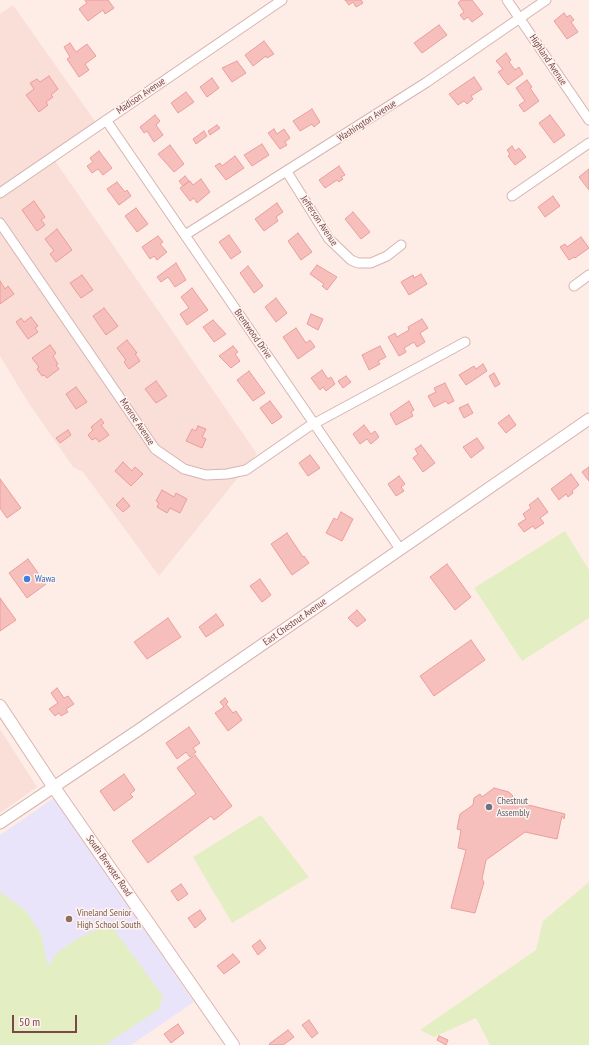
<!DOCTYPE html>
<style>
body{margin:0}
#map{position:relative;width:589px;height:1045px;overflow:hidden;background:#feede7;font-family:"PT Sans Narrow",sans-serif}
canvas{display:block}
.scale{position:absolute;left:12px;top:1015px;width:65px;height:18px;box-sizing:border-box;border:2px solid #7b4848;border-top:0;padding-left:5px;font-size:12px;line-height:14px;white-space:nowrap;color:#7b4848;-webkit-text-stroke:3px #fff3ef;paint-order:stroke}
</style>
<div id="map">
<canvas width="589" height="1045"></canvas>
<div class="scale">50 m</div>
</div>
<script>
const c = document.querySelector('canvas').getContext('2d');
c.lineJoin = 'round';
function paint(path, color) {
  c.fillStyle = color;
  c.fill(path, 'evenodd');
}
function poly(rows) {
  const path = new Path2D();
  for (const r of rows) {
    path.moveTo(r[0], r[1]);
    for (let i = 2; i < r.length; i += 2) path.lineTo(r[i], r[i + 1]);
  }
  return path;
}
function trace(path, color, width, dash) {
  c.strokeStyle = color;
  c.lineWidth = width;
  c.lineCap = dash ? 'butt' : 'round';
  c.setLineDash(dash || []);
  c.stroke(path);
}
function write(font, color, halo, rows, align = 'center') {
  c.font = font + ' "PT Sans Narrow",sans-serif';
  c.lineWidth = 3;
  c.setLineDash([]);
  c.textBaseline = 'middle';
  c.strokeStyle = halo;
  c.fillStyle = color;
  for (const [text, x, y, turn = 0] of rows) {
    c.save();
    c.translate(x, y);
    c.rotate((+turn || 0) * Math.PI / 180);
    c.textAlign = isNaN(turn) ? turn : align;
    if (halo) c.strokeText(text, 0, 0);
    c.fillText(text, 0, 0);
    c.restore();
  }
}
paint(poly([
 [13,5,97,124,51,155,257,454,159,576,83,472,73,467,28,402,0,356,0,14],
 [0,729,37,787,0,813]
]), '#f9dfd8');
paint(poly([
 [54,798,194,1002,131,1045,0,1045,0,835]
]), '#eae4fb');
paint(poly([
 [565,531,589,570,589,618,522,661,474,588],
 [261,815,309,877,232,923,193,857],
 [589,882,589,1045,490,1045,476,1018,434,1037,420,1030,536,950,543,921],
 [0,892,26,911,41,934,48,966,58,952,80,937,110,924,163,996,159,1009,105,1045,0,1045]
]), '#e4eec3');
const building = poly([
 [85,0,108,0,114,8,105,14,103,10,88,21,79,9,87,3,85,0],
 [345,0,361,0,363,3,356,7,353,2,349,5,345,0],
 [461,0,472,0,483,14,472,22,468,17,464,20,460,15,464,12,458,3,461,0],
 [564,13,567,17,570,15,574,20,571,22,578,32,567,39,554,21,564,13],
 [439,25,447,35,422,53,414,43,439,25],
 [264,41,274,54,267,58,266,56,253,66,245,55,264,41],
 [70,43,76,52,87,44,96,56,85,64,89,70,79,77,67,59,70,57,64,47,70,43],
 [506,53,511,60,509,62,515,70,519,67,523,74,508,85,498,72,503,69,496,61,506,53],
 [237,61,246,73,232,82,222,68,237,61],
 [49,76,58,89,51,95,53,97,46,102,48,105,39,112,26,95,34,89,30,83,37,79,40,82,49,76],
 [474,77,482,89,471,96,473,99,467,104,464,101,458,105,449,94,474,77],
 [212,78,219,88,207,97,200,87,212,78],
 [527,80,532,87,530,88,539,101,524,112,519,105,525,101,516,88,527,80],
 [186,92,194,102,178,113,171,103,186,92],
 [312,109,320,122,314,127,312,124,300,131,293,121,312,109],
 [155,115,160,121,156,125,163,135,154,142,147,131,144,133,140,127,155,115],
 [550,115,565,135,554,143,539,123,550,115],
 [217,125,220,128,210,135,208,131,217,125],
 [274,129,277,134,284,129,290,138,285,142,287,145,280,149,268,133,274,129],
 [204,131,207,136,196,144,193,139,204,131],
 [262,144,269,155,252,166,244,155,262,144],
 [170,145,184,164,174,172,158,154,170,145],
 [512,146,515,151,519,148,526,157,515,165,508,156,510,154,507,150,512,146],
 [99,151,112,168,103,175,98,169,92,173,87,166,93,162,90,158,99,151],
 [235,156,244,168,226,180,215,166,220,163,222,166,235,156],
 [339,166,345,175,341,177,343,179,339,182,337,180,325,188,319,180,339,166],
 [589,169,589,190,579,177,589,169],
 [185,176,189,181,183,186,179,181,185,176],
 [201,179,210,192,197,203,194,198,190,201,180,188,190,181,193,185,201,179],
 [117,182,125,192,127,190,131,196,119,205,107,189,117,182],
 [553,196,560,206,545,217,538,207,553,196],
 [34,201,45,217,41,220,45,225,37,231,22,210,34,201],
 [277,203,283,212,276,217,278,221,264,231,255,219,277,203],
 [136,208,148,224,137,232,125,216,136,208],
 [353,212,370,232,361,239,345,219,353,212],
 [57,229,72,250,56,262,50,254,54,251,45,239,57,229],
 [298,233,312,252,301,260,288,241,298,233],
 [229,235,241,252,231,259,219,242,229,235],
 [158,236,163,242,160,244,167,252,157,260,154,256,150,259,142,247,158,236],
 [581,237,589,248,575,258,574,257,569,260,560,247,565,244,567,247,581,237],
 [176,263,186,280,175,287,168,277,161,282,157,277,176,263],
 [317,265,337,277,327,290,322,286,324,284,310,274,317,265],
 [248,266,263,286,254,293,240,273,248,266],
 [421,274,427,284,409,295,401,282,413,275,414,278,421,274],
 [82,275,93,290,81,298,70,283,82,275],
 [0,281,5,289,8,286,14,294,0,304,0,281],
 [192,288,208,310,187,325,180,314,189,308,181,297,192,288],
 [276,298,287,313,276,322,265,307,276,298],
 [104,308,118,326,106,335,93,316,104,308],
 [311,314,323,319,318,330,307,324,311,314],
 [31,317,38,326,35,328,38,332,28,339,16,322,21,318,24,322,31,317],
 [422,319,428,328,420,333,425,342,417,347,414,342,404,348,406,352,399,356,388,337,395,333,397,337,409,330,408,327,422,319],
 [213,320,226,334,214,342,203,327,213,320],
 [296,328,306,343,310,340,315,347,298,359,283,337,296,328],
 [127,340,137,353,135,354,140,361,129,369,124,362,126,360,117,348,127,340],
 [50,345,56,353,53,356,58,364,56,365,59,369,47,378,44,375,42,376,37,369,39,367,32,358,50,345],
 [233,346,238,352,235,354,240,361,231,368,219,356,233,346],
 [380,346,386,357,378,361,380,364,369,370,362,355,380,346],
 [483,364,487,371,466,385,459,375,474,366,476,369,483,364],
 [322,370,328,379,331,377,335,384,326,391,323,387,320,390,311,378,322,370],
 [249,371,265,393,253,401,237,380,249,371],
 [494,373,500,384,495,387,489,376,494,373],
 [346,376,351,382,343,388,338,381,346,376],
 [156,381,167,396,156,403,145,389,156,381],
 [445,383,454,401,448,404,446,401,434,407,428,396,436,392,434,388,445,383],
 [76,387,87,402,76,409,66,394,76,387],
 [270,401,282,417,272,424,260,408,270,401],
 [409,401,414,410,411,412,413,416,396,425,390,414,409,401],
 [468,404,473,413,464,418,459,408,468,404],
 [509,415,516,425,506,433,498,423,509,415],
 [101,419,104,423,101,425,109,435,99,442,96,438,92,440,88,435,93,430,91,427,101,419],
 [364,425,371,434,375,431,379,437,371,444,367,439,360,444,353,434,364,425],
 [198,426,206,429,202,437,206,439,202,448,186,441,192,429,196,431,198,426],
 [68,430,71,435,60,443,56,438,68,430],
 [477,438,484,448,471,458,463,447,477,438],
 [421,445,435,463,423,472,413,458,418,454,415,449,421,445],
 [310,455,320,468,308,476,299,463,310,455],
 [123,462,132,471,135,467,143,474,131,486,115,471,123,462],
 [589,467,589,481,582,472,589,467],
 [571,474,579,485,572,491,573,493,568,497,566,494,559,500,551,489,571,474],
 [399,476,405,484,401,487,404,491,396,496,388,484,399,476],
 [0,479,21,508,7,518,0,508,0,479],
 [162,490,174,497,176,493,187,499,180,513,170,508,167,513,157,507,159,503,156,501,162,490],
 [123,498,130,506,123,512,116,505,123,498],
 [538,498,548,512,540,518,544,523,535,529,533,526,524,532,518,524,526,519,523,514,531,508,529,505,538,498],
 [341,512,353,519,342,541,326,533,334,518,337,520,341,512],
 [287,533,303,557,304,556,309,563,292,575,271,544,287,533],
 [28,559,46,584,27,598,9,573,28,559],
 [447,564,471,597,455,610,430,577,447,564],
 [260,579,271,595,262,602,250,586,260,579],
 [0,598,16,620,0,631,0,598],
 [357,610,366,620,357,627,348,618,357,610],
 [216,614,224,625,206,637,199,627,216,614],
 [168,618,181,637,147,659,134,642,168,618],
 [471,640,485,660,434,696,420,676,471,640],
 [57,688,64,698,68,696,74,704,66,709,68,712,61,716,59,713,55,716,49,709,58,703,51,693,57,688],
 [225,698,228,702,226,704,233,713,236,711,242,720,228,731,215,713,224,707,220,702,225,698],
 [189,727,200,743,193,748,196,752,190,757,186,752,177,759,166,743,189,727],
 [195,755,232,806,214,820,211,816,148,863,132,841,196,794,177,768,195,755],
 [124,774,135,790,130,794,133,797,114,811,100,791,124,774],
 [494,788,509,792,513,796,508,800,565,814,564,819,562,816,557,839,525,832,486,860,482,879,484,882,475,913,451,908,466,850,458,848,461,830,457,829,460,814,473,805,474,798,480,794,482,797,494,788],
 [181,884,188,894,178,901,171,891,181,884],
 [200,910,206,919,195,928,188,918,200,910],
 [260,940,266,948,258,955,252,946,260,940],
 [233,954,240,962,224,974,217,966,233,954],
 [309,1020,318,1033,312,1038,302,1025,309,1020],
 [178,1024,184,1033,171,1043,164,1034,178,1024],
 [288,1030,294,1037,283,1045,270,1045,269,1044,288,1030],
 [439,1036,448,1040,446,1045,437,1040,439,1036]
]);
paint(building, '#f6bfbc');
trace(building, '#eb9d9b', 1);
const minor = poly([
 [507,0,589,120],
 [106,120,400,549],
 [287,172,329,239,351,260,358,263,371,263,387,256,401,245],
 [0,193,282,0],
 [512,196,589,143],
 [0,223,155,449,184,469,206,475,227,474,246,470,308,427,465,342],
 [185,235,427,82,546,0],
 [574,286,589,275]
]);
const tertiary = poly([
 [0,823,140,729,589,419]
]);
const secondary = poly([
 [0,706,53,786,233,1045]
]);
trace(minor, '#d6b4b1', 11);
trace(tertiary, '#d6b4b1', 13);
trace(secondary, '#dcb4af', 14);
trace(minor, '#fff', 9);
trace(tertiary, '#fff', 11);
trace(secondary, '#fff', 12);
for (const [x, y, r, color] of [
 [27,579,4,"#3f7fe0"],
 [489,807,4,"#6b7280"],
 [69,919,4,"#8d6e63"]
]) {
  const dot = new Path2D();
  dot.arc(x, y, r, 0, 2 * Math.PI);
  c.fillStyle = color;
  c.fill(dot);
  trace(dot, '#fff3ef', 1.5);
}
write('10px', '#7b4848', '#fff3ef', [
 ["Highland Avenue",548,60,56],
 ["Madison Avenue",141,96,-34],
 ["Washington Avenue",367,121,-33],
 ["Jefferson Avenue",319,221,56],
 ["Brentwood Drive",253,334,55],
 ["Monroe Avenue",137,422,56],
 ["East Chestnut Avenue",295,622,-35],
 ["South Brewster Road",109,866,55]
]);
write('10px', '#366cbe', '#fff3ef', [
 ["Wawa",35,579]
], 'left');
write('10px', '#5b616d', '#fff3ef', [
 ["Chestnut",497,801],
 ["Assembly",497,813]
], 'left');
write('10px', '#785e54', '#fff3ef', [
 ["Vineland Senior",77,913],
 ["High School South",77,925]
], 'left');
</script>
